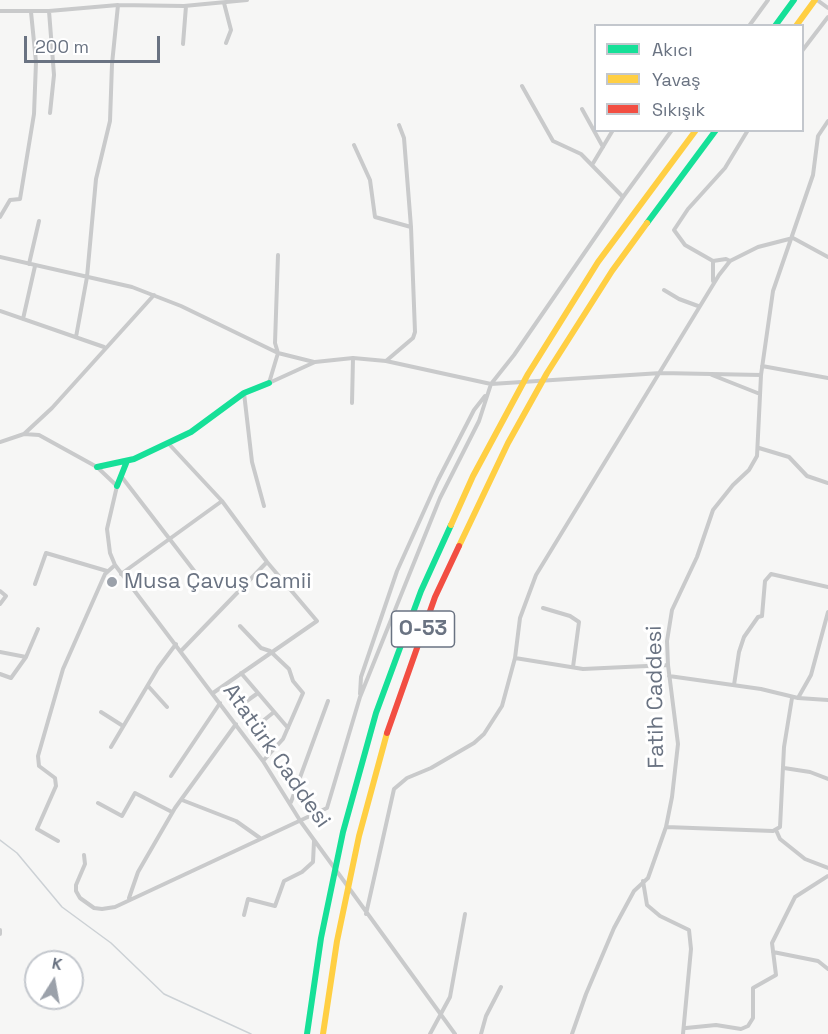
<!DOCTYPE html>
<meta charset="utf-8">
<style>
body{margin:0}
#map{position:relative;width:828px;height:1034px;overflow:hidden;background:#f6f6f5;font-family:"Space Grotesk",sans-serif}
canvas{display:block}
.legend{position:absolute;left:594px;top:24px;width:210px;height:108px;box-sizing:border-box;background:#fff;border:2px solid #c3c7cd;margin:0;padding:8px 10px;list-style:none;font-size:18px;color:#6a7382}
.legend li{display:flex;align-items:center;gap:12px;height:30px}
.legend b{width:30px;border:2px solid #c3c7cd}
.north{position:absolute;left:24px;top:950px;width:60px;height:60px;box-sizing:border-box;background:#fff;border:2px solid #c3c7cd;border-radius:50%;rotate:11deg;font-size:16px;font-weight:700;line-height:24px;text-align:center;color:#6a7382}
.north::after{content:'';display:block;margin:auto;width:21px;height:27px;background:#9ba1aa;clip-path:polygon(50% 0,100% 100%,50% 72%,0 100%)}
.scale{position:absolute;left:24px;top:36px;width:136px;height:27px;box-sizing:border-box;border:3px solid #6a7382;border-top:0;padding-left:8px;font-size:18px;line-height:21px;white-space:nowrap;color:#6a7382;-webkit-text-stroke:4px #fff;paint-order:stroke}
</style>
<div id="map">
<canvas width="828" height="1034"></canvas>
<ul class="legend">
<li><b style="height:8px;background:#16e098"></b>Akıcı</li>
<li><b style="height:8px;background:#ffcf43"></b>Yavaş</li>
<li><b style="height:8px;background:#f24e42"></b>Sıkışık</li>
</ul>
<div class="north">K</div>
<div class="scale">200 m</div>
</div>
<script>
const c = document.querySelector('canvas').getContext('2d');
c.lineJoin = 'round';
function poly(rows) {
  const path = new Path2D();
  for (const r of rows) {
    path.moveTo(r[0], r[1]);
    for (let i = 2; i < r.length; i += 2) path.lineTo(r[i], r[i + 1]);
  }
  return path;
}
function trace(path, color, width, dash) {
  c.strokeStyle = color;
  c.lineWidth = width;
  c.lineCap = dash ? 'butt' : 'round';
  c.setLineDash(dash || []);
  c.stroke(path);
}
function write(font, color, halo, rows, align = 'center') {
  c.font = font + ' "Space Grotesk",sans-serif';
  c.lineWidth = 6;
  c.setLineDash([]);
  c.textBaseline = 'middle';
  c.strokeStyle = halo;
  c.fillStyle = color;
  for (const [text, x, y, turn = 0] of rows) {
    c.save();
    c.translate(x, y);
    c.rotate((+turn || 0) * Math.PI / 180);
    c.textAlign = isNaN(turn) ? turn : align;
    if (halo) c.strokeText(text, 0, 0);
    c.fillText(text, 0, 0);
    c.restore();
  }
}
trace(poly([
 [0,840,17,853,62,907,111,943,164,994,251,1034]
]), '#ccd1d5', 1.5);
trace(poly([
 [817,0,828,8],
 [224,3,231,30,226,43],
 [0,11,49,11,118,5,184,6,247,0],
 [49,11,54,75,50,113],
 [749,26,768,0],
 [183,44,186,6],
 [802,51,828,17],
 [522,86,553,141,581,154,623,197],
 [582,109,603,147],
 [399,125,404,138,411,227],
 [354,145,370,180,375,217,411,227,415,332,413,338,386,361],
 [592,165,613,130],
 [0,217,10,200,20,199,34,114,36,62,31,12],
 [0,257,132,287,181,306,278,353,314,362],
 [713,261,713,281],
 [730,261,726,259,713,261,685,245,674,230,688,209,725,168,748,130],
 [29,264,39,221],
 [664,290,679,299,698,306],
 [0,311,104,347],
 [23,319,35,266],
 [76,337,87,277,96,179,110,121,112,64,118,5],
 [762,366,828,378],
 [712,375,760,394],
 [269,383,315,362,353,358,386,361,491,384,661,373,761,375],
 [269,383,278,353,275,343,278,255],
 [244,393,252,462,264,506],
 [352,403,353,358],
 [24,434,52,408,154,295],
 [0,442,24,434,39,435,97,467,117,486,107,529,110,553,115,565,263,761,301,822,455,1034],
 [168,443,222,501,267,562,317,621,213,693],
 [759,448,789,457,807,476,828,483],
 [121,476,202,581],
 [121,574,222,501],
 [35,584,46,553,107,571],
 [0,591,6,596,0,604],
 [543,608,570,616,579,622,573,667],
 [240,626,261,648,270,651,289,669,293,681,303,693,283,739,263,761],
 [181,651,267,562],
 [0,652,26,657,11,678,0,674],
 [26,657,38,629],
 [515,658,583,669,668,665],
 [241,673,288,728],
 [669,676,761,689,798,698,811,675,828,612],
 [734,685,739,652,744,637,758,617,762,616,765,581,771,574,828,587],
 [148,686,167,707],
 [360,694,361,677,397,571,438,480,474,410,485,396],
 [798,698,828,700],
 [237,708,258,693],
 [101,712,123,726],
 [253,729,274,712],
 [111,747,158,668,176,644],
 [784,768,810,772,828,779],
 [171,776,220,703],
 [182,800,236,821,260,838],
 [291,802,328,701],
 [98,803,122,816,135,793,172,812],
 [666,827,773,831,780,827,784,747,792,698],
 [776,830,780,839,805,859,828,868],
 [58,841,37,829,56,786,55,778,39,766,38,756,63,669,105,574,115,565],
 [84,855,85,864,76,885,76,891,80,898,94,908,102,909,115,907,327,808,360,697,440,498,479,421,491,384,514,355,623,197,672,130],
 [643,881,647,905,660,916,689,930,691,949,683,1034],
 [129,898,138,872,175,808,236,724],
 [366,914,394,789,407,778,431,768,474,743,484,734,502,706,515,658,520,618,536,575,719,275,730,261,758,247,793,238,828,257],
 [244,915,248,899,275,906,284,881,302,872,313,862,314,841],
 [0,930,0,934],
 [773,952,818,961,828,969],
 [686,1028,716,1025,741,1029,748,1026,753,1018,753,988,776,975,772,943,795,897,828,876],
 [430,1034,450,997,465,914],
 [481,1034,486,1016,501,987],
 [572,1034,586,994,614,928,634,891,648,878,666,827,672,797,678,744,668,665,667,641,672,610,697,557,713,510,733,485,749,470,757,456,761,375,773,291,813,175,818,136,828,121]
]), '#c9cacb', 4);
trace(poly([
 [775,26,794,0],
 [647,223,716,130],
 [97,467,134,459,191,432,244,393,269,383],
 [117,486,127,461],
 [307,1034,321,938,343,832,376,713,421,591,451,525]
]), '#16e098', 6);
trace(poly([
 [796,26,815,0],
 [451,525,473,476,528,374,598,262,696,130],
 [459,546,508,443,547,373,612,271,647,223],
 [323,1034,337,941,359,836,387,733]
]), '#ffcf43', 6);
trace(poly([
 [387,733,435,597,459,546]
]), '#f24e42', 6);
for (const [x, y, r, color] of [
 [112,582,6,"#9ba1aa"]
]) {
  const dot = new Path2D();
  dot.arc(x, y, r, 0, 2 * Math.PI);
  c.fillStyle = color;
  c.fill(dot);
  trace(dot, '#fff', 2);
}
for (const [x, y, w] of [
 [423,629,63]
]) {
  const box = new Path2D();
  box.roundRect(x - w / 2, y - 18, w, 36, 4.5);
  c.fillStyle = '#fff';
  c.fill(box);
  trace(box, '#6a7382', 1.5);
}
write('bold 21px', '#6a7382', null, [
 ["O-53",423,629]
]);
write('22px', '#6a7382', '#fff', [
 ["Musa Çavuş Camii",124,582]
], 'left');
write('22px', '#6a7382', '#fff', [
 ["Fatih Caddesi",656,697,-91],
 ["Atatürk Caddesi",276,756,55]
]);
</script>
